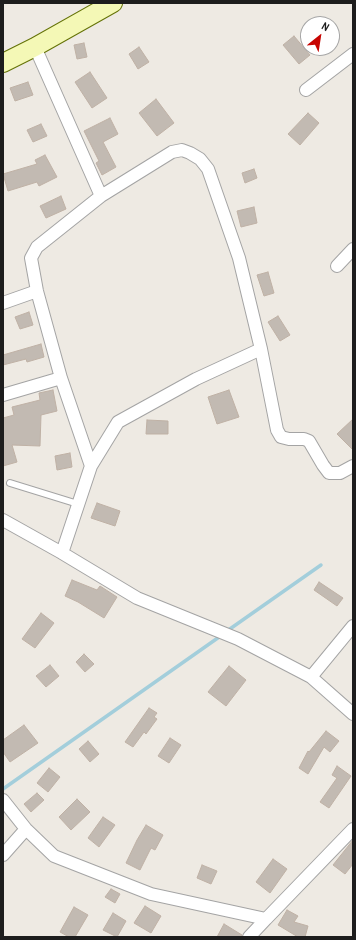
<!DOCTYPE html>
<style>
body{margin:0}
#map{position:relative;width:356px;height:940px;overflow:hidden;background:#eeeae3;font-family:"Archivo Narrow",sans-serif}
canvas{display:block}
.frame{position:absolute;inset:0;border:4px solid #1d1d1d;pointer-events:none}
.north{position:absolute;left:300px;top:16px;width:40px;height:40px;box-sizing:border-box;background:#fff;border:1px solid #a5a5a5;border-radius:50%;rotate:30deg;font-size:11px;font-weight:700;line-height:16px;text-align:center;color:#1d1d1d}
.north::after{content:'';display:block;margin:auto;width:14px;height:18px;background:#c70502;clip-path:polygon(50% 0,100% 100%,50% 72%,0 100%)}
</style>
<div id="map">
<canvas width="356" height="940"></canvas>
<div class="frame"></div>
<div class="north">N</div>
</div>
<script>
const c = document.querySelector('canvas').getContext('2d');
c.lineJoin = 'round';
function poly(rows) {
  const path = new Path2D();
  for (const r of rows) {
    path.moveTo(r[0], r[1]);
    for (let i = 2; i < r.length; i += 2) path.lineTo(r[i], r[i + 1]);
  }
  return path;
}
function trace(path, color, width, dash) {
  c.strokeStyle = color;
  c.lineWidth = width;
  c.lineCap = dash ? 'butt' : 'round';
  c.setLineDash(dash || []);
  c.stroke(path);
}
function paint(path, color) {
  c.fillStyle = color;
  c.fill(path, 'evenodd');
}
trace(poly([
 [227,631,321,565],
 [3,789,222,635]
]), '#a3cedb', 3.5);
const building = poly([
 [294,36,310,55,299,64,283,45,294,36],
 [84,43,87,57,77,59,74,45,84,43],
 [139,47,149,62,138,69,129,54,139,47],
 [90,72,107,98,92,108,75,82,90,72],
 [28,82,33,95,15,101,10,88,28,82],
 [156,99,174,123,157,136,139,113,156,99],
 [308,113,319,123,300,145,288,134,308,113],
 [110,118,118,134,103,142,116,167,102,175,96,163,99,161,84,131,110,118],
 [41,124,47,136,33,142,27,130,41,124],
 [45,155,57,177,39,186,37,182,8,191,3,174,37,164,35,160,45,155],
 [254,169,257,178,245,183,242,173,254,169],
 [61,196,66,209,46,218,40,206,61,196],
 [254,207,257,223,241,227,237,211,254,207],
 [268,272,274,293,264,296,257,275,268,272],
 [29,312,33,325,20,329,15,317,29,312],
 [278,316,290,335,280,341,268,322,278,316],
 [41,344,44,357,27,362,26,359,3,365,3,355,41,344],
 [53,390,57,411,41,415,40,446,12,445,17,462,3,466,3,418,14,415,12,407,40,400,39,393,53,390],
 [229,390,239,417,217,424,208,397,229,390],
 [353,419,353,450,337,434,353,419],
 [147,420,168,421,168,434,146,434,147,420],
 [70,453,72,467,57,470,55,456,70,453],
 [97,503,120,511,115,526,91,518,97,503],
 [72,580,97,590,100,586,117,597,104,618,78,602,65,596,72,580],
 [319,582,343,598,337,606,314,590,319,582],
 [41,613,54,623,35,648,22,639,41,613],
 [84,654,94,664,85,672,76,662,84,654],
 [50,665,59,676,46,687,36,676,50,665],
 [229,666,246,680,226,706,208,692,229,666],
 [149,708,157,713,154,717,157,719,146,734,144,732,133,747,125,742,149,708],
 [24,725,38,743,10,762,3,752,3,740,24,725],
 [326,731,339,741,330,752,324,747,308,774,299,768,308,751,309,752,326,731],
 [170,738,181,745,169,763,158,756,170,738],
 [88,741,99,754,90,762,79,749,88,741],
 [337,766,351,776,329,808,320,802,337,778,332,775,337,766],
 [49,768,60,777,48,792,37,783,49,768],
 [37,793,44,800,31,812,24,804,37,793],
 [77,799,90,812,71,830,59,817,77,799],
 [103,817,115,825,99,847,88,838,103,817],
 [146,825,163,835,155,850,151,848,140,870,126,863,137,840,146,825],
 [353,840,353,864,345,874,333,865,353,840],
 [273,859,287,869,270,893,256,882,273,859],
 [202,865,217,871,211,884,197,878,202,865],
 [111,889,120,894,115,903,105,897,111,889],
 [145,906,161,916,151,933,134,923,145,906],
 [74,907,88,915,75,937,69,937,60,932,74,907],
 [287,910,298,916,294,922,308,926,305,937,298,937,278,925,287,910],
 [113,913,126,921,117,937,103,930,113,913],
 [224,924,242,935,242,937,217,937,224,924]
]);
paint(building, '#c2bab2');
trace(building, '#bfb1a5', 1);
const lane = poly([
 [10,483,78,504]
]);
const street = poly([
 [35,47,101,196,172,152,182,150,190,153,200,159,208,169,239,258,261,349,277,430,281,437,289,439,304,439,309,441,323,465,329,473,340,473,353,466],
 [306,90,353,54],
 [337,266,353,249],
 [3,303,37,291],
 [261,349,196,379,118,422,91,466,62,553,137,598,238,639,311,677,353,714],
 [61,378,37,291,31,258,37,247,101,196],
 [3,395,61,378,91,466],
 [3,520,62,553],
 [311,677,353,626],
 [3,800,26,829,54,856,151,894,266,919,353,829],
 [3,855,26,829],
 [249,937,266,919]
]);
const secondary = poly([
 [3,63,35,47,113,3]
]);
trace(lane, '#a4a4a4', 8);
trace(street, '#a4a4a4', 14);
trace(secondary, '#647206', 20);
trace(lane, '#fff', 6);
trace(street, '#fff', 12);
trace(secondary, '#f4f8b6', 18);
</script>
